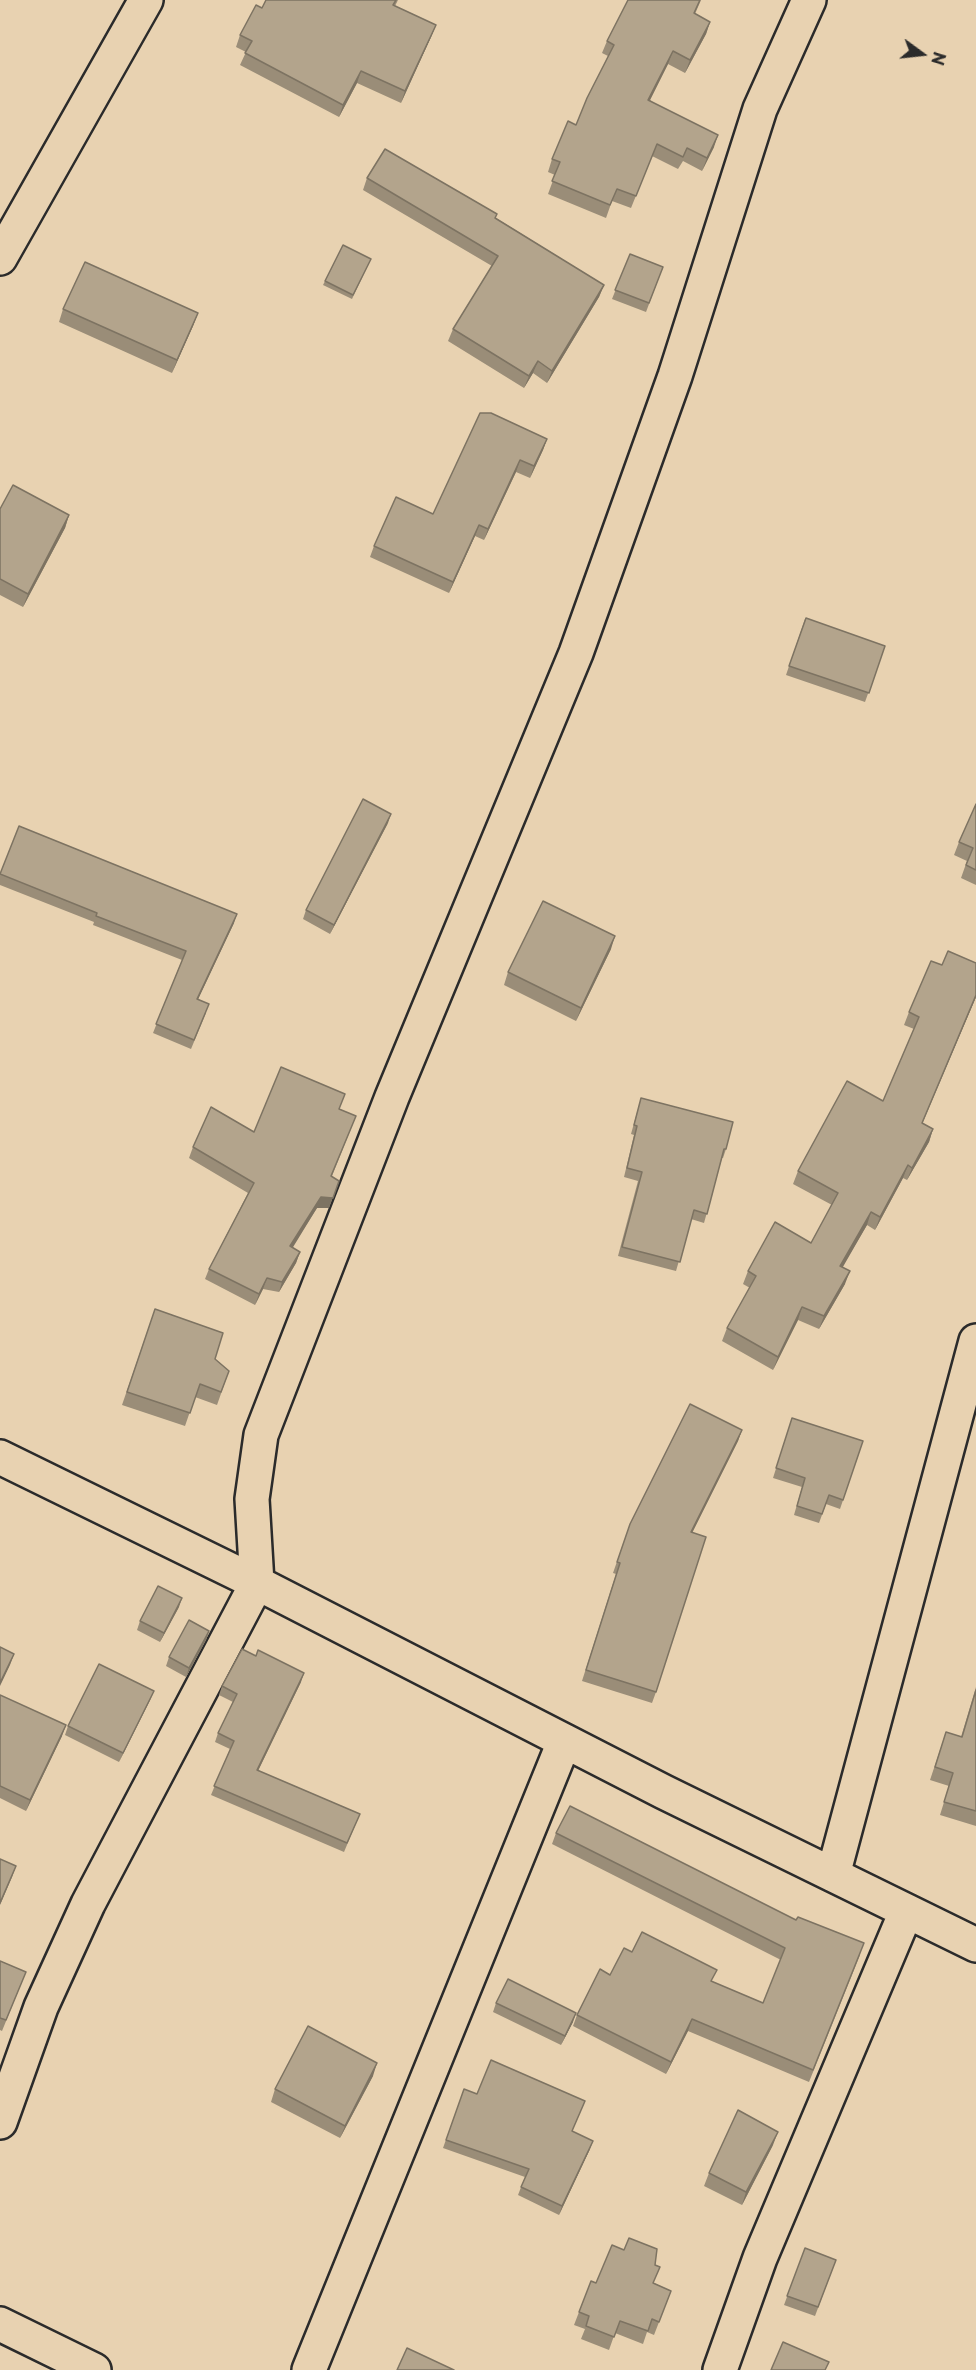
<!DOCTYPE html>
<style>
body{margin:0}
#map{position:relative;width:976px;height:2370px;overflow:hidden;background:#e8d2b1;font-family:"Playpen Sans",sans-serif}
canvas{display:block}
.north{position:absolute;left:892px;top:24px;width:60px;height:60px;-webkit-text-stroke:4px #e8d2b1;paint-order:stroke;rotate:105deg;font-size:16px;font-weight:700;line-height:24px;text-align:center;color:#2b2b2b}
.north::after{content:'';display:block;margin:auto;width:21px;height:27px;background:#2b2b2b;clip-path:polygon(50% 0,100% 100%,50% 72%,0 100%)}
</style>
<div id="map">
<canvas width="976" height="2370"></canvas>
<div class="north">N</div>
</div>
<script>
const c = document.querySelector('canvas').getContext('2d');
c.lineJoin = 'round';
function poly(rows) {
  const path = new Path2D();
  for (const r of rows) {
    path.moveTo(r[0], r[1]);
    for (let i = 2; i < r.length; i += 2) path.lineTo(r[i], r[i + 1]);
  }
  return path;
}
function trace(path, color, width, dash) {
  c.strokeStyle = color;
  c.lineWidth = width;
  c.lineCap = dash ? 'butt' : 'round';
  c.setLineDash(dash || []);
  c.stroke(path);
}
function paint(path, color) {
  c.fillStyle = color;
  c.fill(path, 'evenodd');
}
const minor = poly([
 [0,258,146,0],
 [0,1457,257,1583,664,1792,976,1945],
 [833,1875,976,1341],
 [0,2122,41,2007,88,1904,257,1583,252,1499,261,1435,392,1097,576,653,675,376,760,109,809,0],
 [0,2324,94,2370],
 [309,2370,564,1742],
 [720,2370,760,2258,906,1912]
]);
trace(minor, '#2b2b2b', 38);
trace(minor, '#e8d2b1', 33);
paint(poly([
 [266,0,398,0,395,6,436,25,431,37,401,103,357,83,339,117,240,65,246,52,236,47,240,35,262,8],
 [701,0,695,14,710,22,706,34,685,73,668,64,650,100,714,147,702,171,683,161,678,169,652,156,631,208,612,201,606,218,548,194,555,175,548,172,552,159,576,125,608,56,602,53,607,41],
 [367,178,496,218,604,285,599,297,547,383,533,373,524,388,448,341,453,329,492,266,363,190],
 [630,254,663,267,646,312,612,299],
 [371,259,352,299,323,285,325,281],
 [63,309,198,313,193,326,172,373,59,322],
 [547,439,543,450,530,478,516,472,484,540,475,536,449,593,370,557,374,546,433,514],
 [0,509,69,515,65,528,23,607,0,595],
 [805,619,885,646,865,702,786,675],
 [976,804,976,885,961,878,967,861,954,855,959,842],
 [388,823,330,934,303,919,306,910],
 [0,874,234,923,198,999,206,1013,191,1049,153,1033,182,960,93,925,94,922,0,885],
 [611,949,576,1021,504,985,508,972],
 [976,963,976,997,922,1123,933,1129,929,1142,907,1180,903,1178,875,1230,867,1225,842,1267,845,1284,819,1329,798,1320,773,1370,722,1341,727,1328,750,1288,743,1284,748,1271,811,1243,832,1205,793,1184,798,1171,883,1101,914,1029,904,1025,909,1012,942,965],
 [641,1098,726,1149,723,1158,722,1158,704,1223,691,1219,676,1271,618,1256,638,1181,624,1177,634,1135,631,1134],
 [339,1109,356,1116,332,1176,329,1208,317,1208,292,1247,300,1252,296,1263,279,1292,263,1289,255,1305,205,1279,209,1269,248,1193,189,1158,193,1147],
 [155,1309,229,1371,217,1405,195,1397,185,1426,122,1405],
 [792,1418,863,1441,840,1509,826,1504,819,1523,794,1515,802,1487,773,1478],
 [742,1430,738,1441,692,1533,656,1692,652,1703,582,1681,616,1574,613,1573,630,1524],
 [179,1607,160,1642,137,1630,140,1621],
 [209,1631,206,1640,186,1677,166,1666,169,1657],
 [301,1682,258,1771,360,1814,344,1852,211,1795,230,1749,215,1742,218,1733,233,1702,219,1695,222,1686],
 [976,1687,976,1826,940,1815,949,1786,930,1780,946,1732,961,1737],
 [154,1691,150,1700,119,1762,65,1735,68,1726],
 [0,1695,62,1736,26,1811,0,1798],
 [556,1833,860,1955,809,2082,688,2031,666,2074,573,2026,577,2015,610,1975,632,1952,712,1982,763,2003,781,1960,552,1844],
 [0,1961,26,1972,2,2031,0,2030],
 [496,2003,573,2022,561,2045,493,2012],
 [373,2076,340,2138,271,2102,275,2089],
 [464,2089,477,2094,581,2109,572,2131,590,2149,559,2215,518,2195,525,2177,443,2148],
 [773,2145,742,2205,704,2186,709,2173],
 [805,2248,836,2260,815,2316,784,2305],
 [591,2281,596,2283,654,2283,671,2291,654,2335,647,2332,643,2344,615,2333,609,2350,581,2339,585,2329,574,2325]
]), '#9a8d78');
paint(poly([
 [710,22,706,34,685,73,690,60],
 [436,25,431,37,401,103,405,91],
 [673,51,668,64,644,112,648,100],
 [361,71,357,83,339,117,343,105],
 [718,135,714,147,702,171,707,158],
 [604,285,599,297,547,383,552,371],
 [198,313,193,326,172,373,177,360],
 [538,361,533,373,524,388,529,376],
 [547,439,543,450,530,478,534,466],
 [520,460,516,472,484,540,488,529],
 [69,515,65,528,23,607,28,594],
 [479,525,475,536,449,593,453,582],
 [391,814,388,823,330,934,334,925],
 [237,914,234,923,194,1008,197,999],
 [615,936,611,949,576,1021,581,1008],
 [976,995,976,997,917,1136,922,1123],
 [933,1129,929,1142,907,1180,912,1168],
 [908,1165,903,1178,875,1230,880,1217],
 [339,1181,329,1208,317,1208,287,1257,290,1246,321,1197],
 [871,1212,867,1225,836,1279,840,1266],
 [300,1252,296,1263,279,1292,282,1282],
 [850,1271,845,1284,819,1329,824,1316],
 [267,1278,263,1289,255,1305,259,1294],
 [802,1307,798,1320,773,1370,778,1357],
 [742,1430,738,1441,687,1543,691,1532],
 [182,1598,179,1607,160,1642,164,1633],
 [209,1631,206,1640,186,1677,189,1668],
 [14,1654,10,1665,0,1686,0,1683],
 [304,1673,301,1682,254,1779,257,1770],
 [154,1691,150,1700,119,1762,123,1753],
 [66,1725,62,1736,26,1811,30,1800],
 [16,1866,12,1877,0,1905,0,1903],
 [576,2013,573,2022,561,2045,565,2036],
 [692,2019,688,2031,666,2074,671,2062],
 [377,2063,373,2076,340,2138,345,2126],
 [778,2132,773,2145,742,2205,746,2192],
 [593,2141,590,2149,559,2215,562,2206]
]), '#7d7362');
const building = poly([
 [266,0,396,0,393,5,436,25,405,91,361,71,343,105,245,53,252,41,240,35,256,5,262,8,266,0],
 [628,0,700,0,694,13,710,22,690,60,673,51,648,100,718,135,707,158,687,148,683,157,657,144,636,196,617,189,610,205,552,181,560,162,552,159,568,121,576,125,587,98,614,45,607,41,628,0],
 [385,149,497,214,495,218,604,285,552,371,538,361,529,376,453,329,498,256,367,178,385,149],
 [343,245,371,259,353,295,325,281,343,245],
 [630,254,663,267,649,303,615,290,630,254],
 [85,262,198,313,177,360,63,309,85,262],
 [480,413,491,413,547,439,534,466,520,460,488,529,479,525,453,582,374,546,396,497,433,514,480,413],
 [13,485,69,515,28,594,0,579,0,509,13,485],
 [806,618,885,646,869,693,789,666,806,618],
 [363,799,391,814,334,925,306,910,363,799],
 [976,804,976,870,966,865,973,848,959,842,976,804],
 [19,826,237,914,197,999,209,1004,194,1040,156,1024,186,951,96,916,97,913,0,874,19,826],
 [543,901,615,936,581,1008,508,972,543,901],
 [948,951,976,963,976,995,922,1123,933,1129,912,1168,908,1165,880,1217,871,1212,840,1266,850,1271,824,1316,802,1307,778,1357,727,1328,756,1276,748,1271,775,1222,811,1243,838,1193,798,1171,847,1081,883,1101,919,1017,909,1012,931,961,942,965,948,951],
 [281,1067,345,1094,339,1109,356,1116,331,1176,339,1181,333,1198,321,1197,290,1246,300,1252,282,1282,267,1278,259,1294,209,1269,254,1183,193,1147,211,1107,254,1132,281,1067],
 [641,1098,733,1122,726,1149,724,1149,707,1214,694,1210,680,1262,622,1247,642,1172,627,1168,637,1126,634,1125,641,1098],
 [155,1309,223,1333,215,1359,229,1371,221,1392,200,1384,190,1413,127,1392,155,1309],
 [690,1404,742,1430,691,1532,706,1537,656,1692,586,1670,620,1563,617,1562,630,1524,690,1404],
 [792,1418,863,1441,843,1500,829,1495,822,1514,797,1506,805,1478,776,1468,792,1418],
 [158,1586,182,1598,164,1633,140,1621,158,1586],
 [189,1620,209,1631,189,1668,169,1657,189,1620],
 [0,1647,14,1654,0,1683,0,1647],
 [242,1649,256,1656,258,1650,304,1673,257,1770,360,1814,347,1843,214,1786,234,1741,218,1733,237,1694,222,1686,242,1649],
 [99,1664,154,1691,123,1753,68,1726,99,1664],
 [976,1690,976,1811,944,1802,953,1773,935,1767,946,1732,962,1737,976,1690],
 [0,1695,66,1725,30,1800,0,1786,0,1695],
 [570,1806,796,1920,798,1917,864,1943,813,2070,692,2019,671,2062,577,2015,600,1969,610,1975,624,1948,632,1952,642,1932,717,1970,711,1981,763,2003,785,1948,556,1833,570,1806],
 [0,1859,16,1866,0,1903,0,1859],
 [0,1961,26,1972,6,2020,0,2018,0,1961],
 [508,1979,576,2013,565,2036,496,2003,508,1979],
 [308,2026,377,2063,345,2126,275,2089,308,2026],
 [491,2060,585,2101,572,2131,593,2141,562,2206,521,2187,529,2169,446,2140,464,2089,477,2094,491,2060],
 [738,2110,778,2132,746,2192,709,2173,738,2110],
 [629,2238,657,2249,655,2265,660,2267,653,2283,671,2291,659,2322,652,2319,648,2331,620,2321,614,2337,586,2326,589,2316,579,2312,591,2281,596,2283,612,2245,624,2250,629,2238],
 [805,2248,836,2260,818,2307,787,2296,805,2248],
 [783,2342,829,2362,825,2370,771,2370,783,2342],
 [407,2348,454,2370,397,2370,407,2348]
]);
paint(building, '#b3a48c');
trace(building, '#7d7362', 1.5);
</script>
